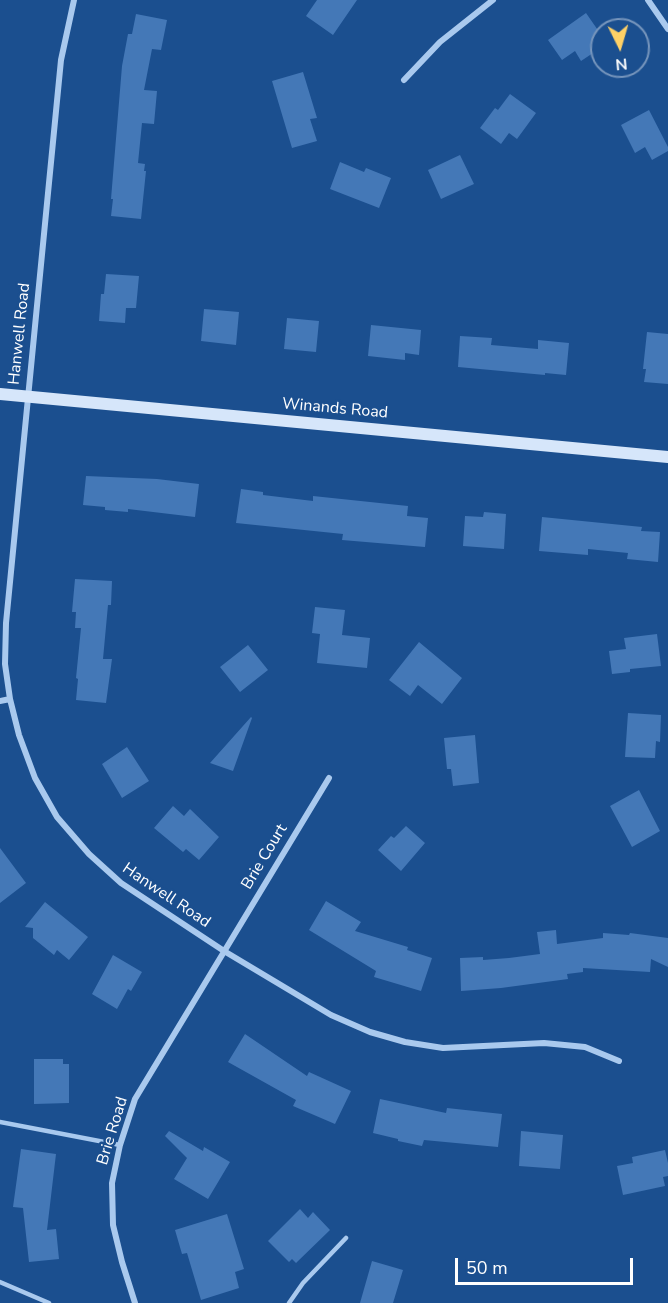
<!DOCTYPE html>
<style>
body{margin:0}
#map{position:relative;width:668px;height:1303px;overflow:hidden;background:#1b4f8f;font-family:"Nunito Sans",sans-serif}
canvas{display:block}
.north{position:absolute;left:590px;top:18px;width:60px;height:60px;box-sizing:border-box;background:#1b4f8f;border:2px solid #7695bc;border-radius:50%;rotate:175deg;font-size:16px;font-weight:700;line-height:24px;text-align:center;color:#fff}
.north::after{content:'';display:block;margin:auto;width:21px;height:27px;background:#ffd166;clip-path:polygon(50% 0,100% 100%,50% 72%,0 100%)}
.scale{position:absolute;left:455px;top:1258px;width:178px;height:27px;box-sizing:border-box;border:3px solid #fff;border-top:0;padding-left:8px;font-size:18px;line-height:21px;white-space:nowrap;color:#fff;-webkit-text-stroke:4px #1b4f8f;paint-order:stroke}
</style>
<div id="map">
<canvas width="668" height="1303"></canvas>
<div class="north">N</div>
<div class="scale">50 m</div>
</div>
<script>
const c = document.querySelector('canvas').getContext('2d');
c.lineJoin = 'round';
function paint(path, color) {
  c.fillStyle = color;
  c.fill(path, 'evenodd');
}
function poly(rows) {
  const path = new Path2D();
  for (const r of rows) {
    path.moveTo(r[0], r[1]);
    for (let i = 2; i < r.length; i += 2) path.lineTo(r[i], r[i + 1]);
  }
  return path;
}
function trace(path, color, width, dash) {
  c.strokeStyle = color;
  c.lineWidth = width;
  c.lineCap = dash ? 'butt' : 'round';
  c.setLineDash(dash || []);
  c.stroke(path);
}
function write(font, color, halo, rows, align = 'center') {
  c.font = font + ' "Nunito Sans",sans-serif';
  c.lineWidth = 5;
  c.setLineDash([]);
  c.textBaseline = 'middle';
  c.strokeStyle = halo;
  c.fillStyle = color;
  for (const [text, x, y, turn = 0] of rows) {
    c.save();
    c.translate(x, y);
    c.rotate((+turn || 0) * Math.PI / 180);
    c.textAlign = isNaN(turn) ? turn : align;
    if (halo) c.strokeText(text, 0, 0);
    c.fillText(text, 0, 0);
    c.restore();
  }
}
paint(poly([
 [317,0,357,0,333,35,306,16],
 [586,13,602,36,602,47,581,61,575,51,562,60,548,40],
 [136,14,167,20,161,50,152,49,144,90,157,91,154,124,142,123,138,163,145,164,144,171,146,171,141,219,111,216,113,199,111,199,122,66,128,34,132,34],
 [303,72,317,118,310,119,317,141,292,148,272,81],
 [510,94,536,113,517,139,509,133,501,144,480,128,495,108,498,110],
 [649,110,668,147,668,151,652,160,645,147,635,153,621,125],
 [460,155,474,184,441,199,428,170],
 [340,162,364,172,366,168,391,178,379,208,330,189],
 [106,274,139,276,136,308,126,308,125,323,99,321,101,294,104,294],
 [204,309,239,312,236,345,201,341],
 [287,318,319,321,316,352,284,349],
 [371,325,421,330,419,355,405,353,405,360,368,356],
 [647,332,668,334,668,384,644,382,646,369,643,369],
 [460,336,492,338,491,345,538,349,538,340,569,343,566,375,545,373,545,375,458,367],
 [86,476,157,479,199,484,195,517,128,509,128,512,105,510,105,507,83,505],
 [241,489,263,492,263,495,313,501,313,496,408,506,407,516,428,518,425,547,342,540,343,534,236,523],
 [484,512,506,514,504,549,463,546,465,516,483,517],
 [542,517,642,527,641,531,660,532,658,562,627,559,628,553,588,549,588,555,539,551],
 [75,579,112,581,111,605,108,605,103,659,112,659,106,703,76,700,78,679,76,678,81,628,75,628,76,612,72,612],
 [315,607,345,610,342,635,370,638,367,668,317,663,320,634,312,633],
 [657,634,661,666,630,669,630,672,612,674,609,651,626,649,624,638],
 [419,642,462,678,442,704,418,685,410,696,389,680],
 [248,645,268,670,240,692,220,667],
 [628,713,661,715,660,742,656,741,655,758,625,757],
 [251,717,252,718,233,771,210,763],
 [475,735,479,783,453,786,451,769,447,769,444,738],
 [127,747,149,781,122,798,102,764],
 [639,790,660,831,632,847,610,806],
 [173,806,184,816,190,809,219,837,199,860,186,849,183,852,154,828],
 [406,826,425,843,401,871,378,850,391,836,394,838],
 [0,848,26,883,0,903],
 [326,901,361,922,355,931,408,947,407,950,432,958,421,991,374,977,376,971,309,930],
 [45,902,88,937,69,960,57,950,54,955,33,938,33,928,25,927],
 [556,930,557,944,603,938,603,933,629,935,630,933,668,938,668,967,651,959,650,972,583,968,583,972,567,974,568,979,501,988,461,991,460,958,483,957,483,960,509,958,540,954,537,932],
 [113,955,142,972,131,991,128,989,117,1009,92,994],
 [245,1034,307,1076,309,1072,351,1091,335,1124,293,1106,296,1100,228,1062],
 [34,1059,63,1059,63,1064,69,1064,69,1103,34,1104],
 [380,1099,446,1113,447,1108,502,1114,498,1147,424,1140,422,1146,398,1141,398,1139,373,1133],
 [169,1131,203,1151,204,1147,230,1162,208,1199,174,1179,187,1158,165,1136],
 [521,1131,563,1135,560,1169,519,1166],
 [21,1149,56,1154,47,1230,56,1229,59,1259,29,1262,23,1208,13,1207],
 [665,1150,668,1163,668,1176,663,1177,665,1186,623,1195,617,1166,633,1163,632,1157],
 [300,1209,308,1218,313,1212,330,1230,296,1263,292,1259,289,1262,268,1241],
 [227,1214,244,1269,235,1272,239,1288,201,1300,187,1253,182,1254,175,1230],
 [372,1261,403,1270,393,1303,360,1303]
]), '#4478b7');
trace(poly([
 [0,1122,120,1145],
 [0,1282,49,1303],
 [289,1303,303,1283,346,1238]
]), '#a9c9ee', 4.5);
trace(poly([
 [74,0,61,60,6,623,5,664,10,699,19,735,35,778,57,817,89,854,121,883,224,951,331,1015,370,1032,405,1042,443,1048,544,1043,585,1047,619,1061],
 [648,0,668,29],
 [404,80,440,42,493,0],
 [0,701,10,699],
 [135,1303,122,1262,113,1225,112,1183,120,1145,135,1099,329,778]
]), '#a9c9ee', 6);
trace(poly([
 [0,394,668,457]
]), '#d6e6fa', 12);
write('16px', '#fff', '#1b4f8f', [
 ["Hanwell Road",20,334,-84],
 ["Winands Road",335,409,5],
 ["Brie Court",265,857,-59],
 ["Hanwell Road",166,896,34],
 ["Brie Road",113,1131,-73]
]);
</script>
